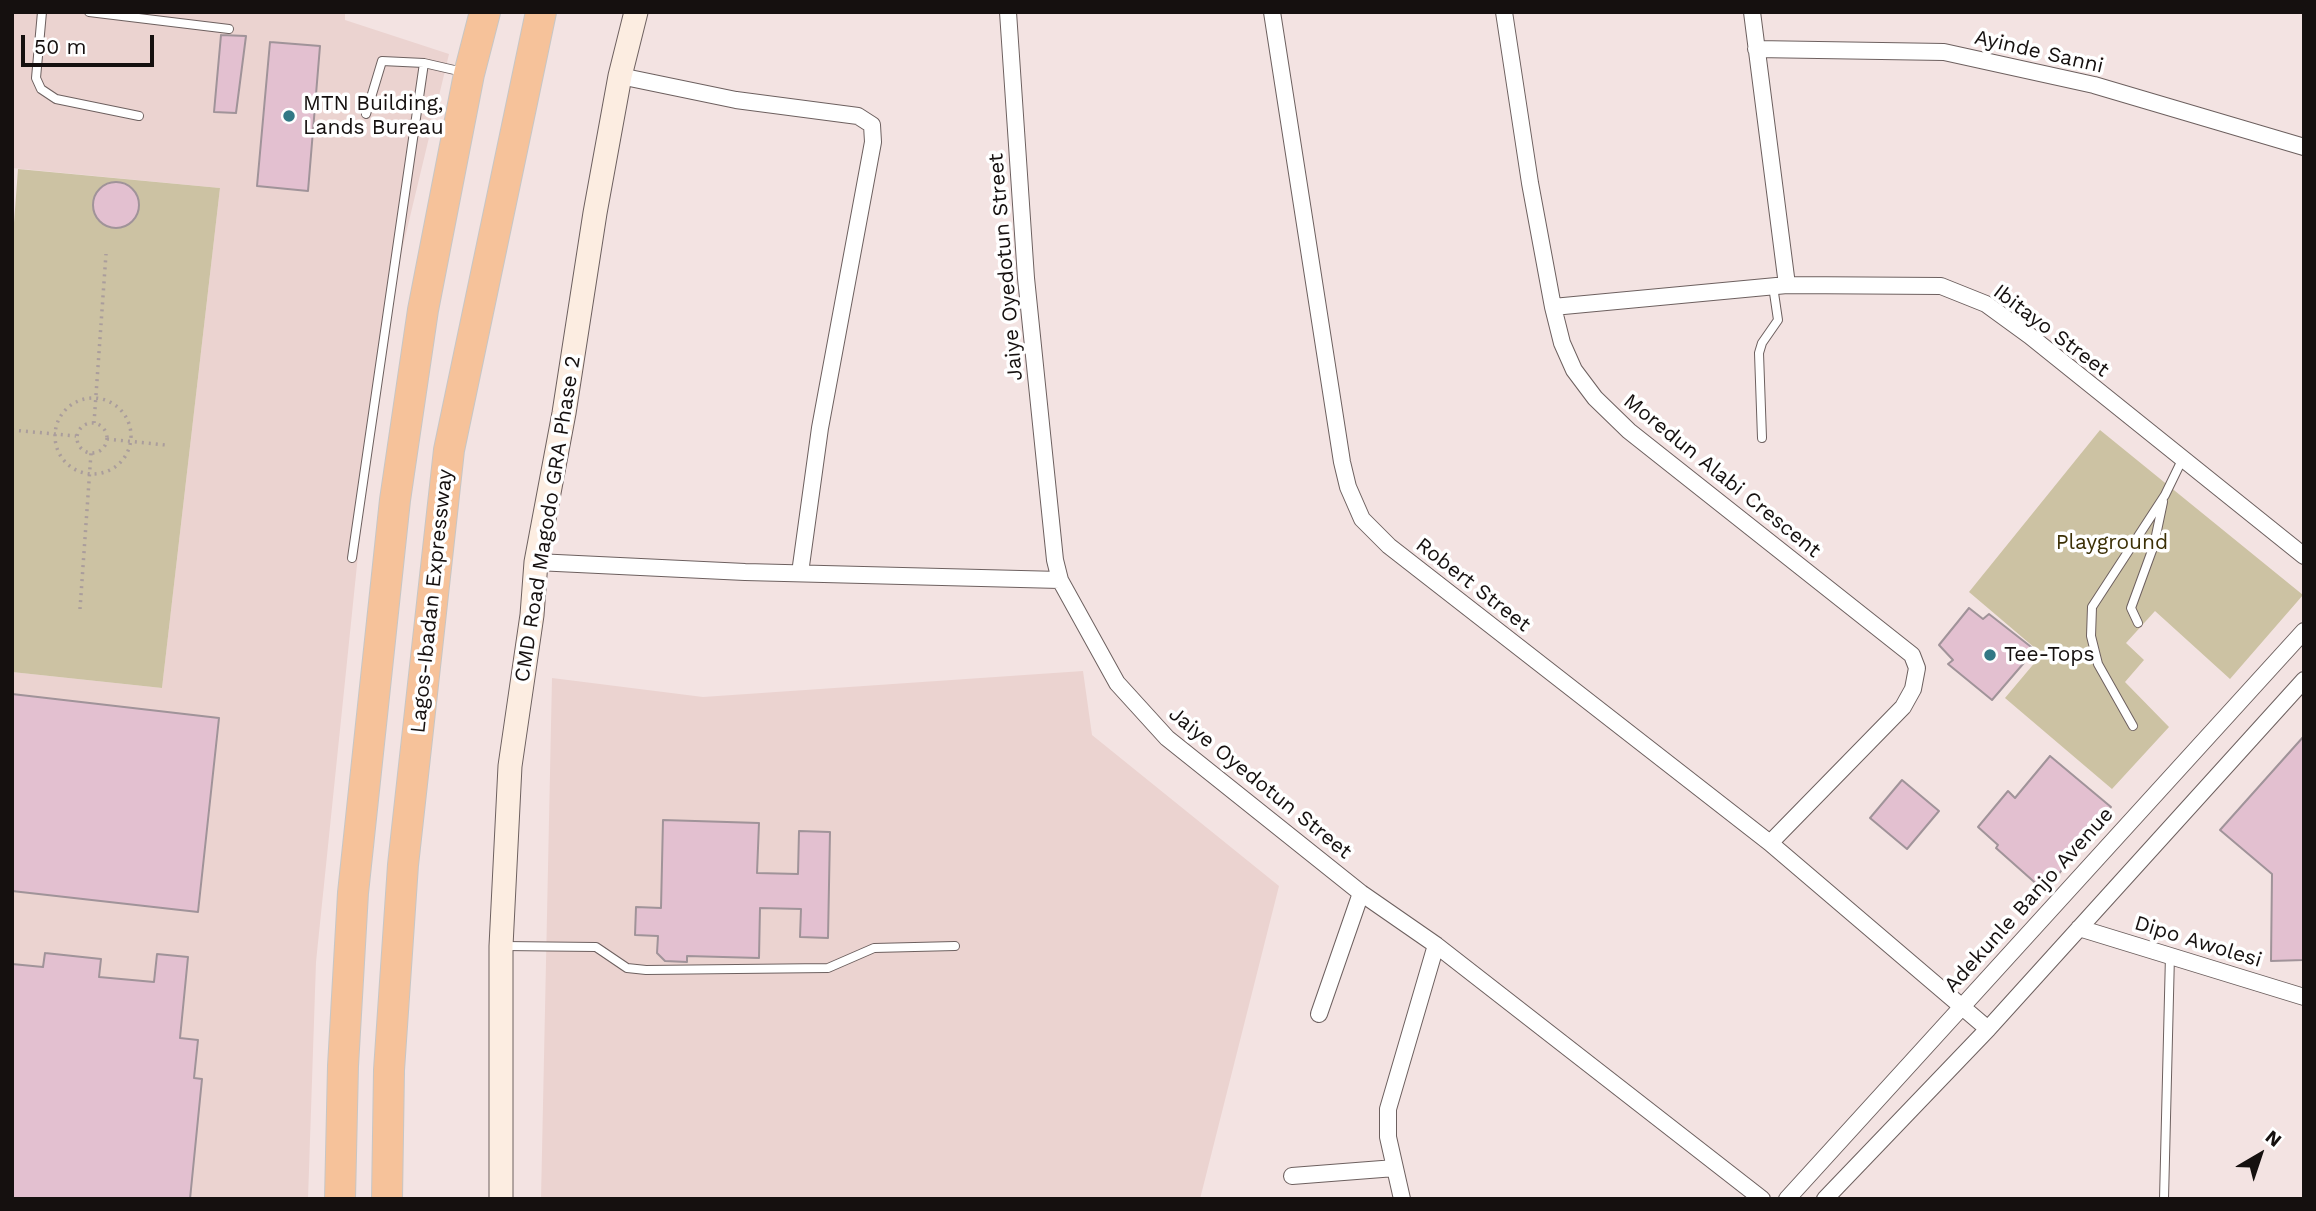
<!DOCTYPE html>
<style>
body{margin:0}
#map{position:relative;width:2316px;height:1211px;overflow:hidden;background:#f3e3e2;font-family:"Work Sans",sans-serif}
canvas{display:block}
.frame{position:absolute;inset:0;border:14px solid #15100f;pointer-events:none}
.north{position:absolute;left:2225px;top:1120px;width:70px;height:70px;-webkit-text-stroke:5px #fff;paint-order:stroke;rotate:39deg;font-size:19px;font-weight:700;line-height:28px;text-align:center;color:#15100f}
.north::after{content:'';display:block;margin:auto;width:24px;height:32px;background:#15100f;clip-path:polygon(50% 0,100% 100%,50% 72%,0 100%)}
.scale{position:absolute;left:21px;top:35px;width:133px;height:32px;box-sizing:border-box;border:4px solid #15100f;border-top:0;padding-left:9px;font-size:21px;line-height:24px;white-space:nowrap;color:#15100f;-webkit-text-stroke:5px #fff;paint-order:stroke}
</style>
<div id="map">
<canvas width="2316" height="1211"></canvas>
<div class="frame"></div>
<div class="north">N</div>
<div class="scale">50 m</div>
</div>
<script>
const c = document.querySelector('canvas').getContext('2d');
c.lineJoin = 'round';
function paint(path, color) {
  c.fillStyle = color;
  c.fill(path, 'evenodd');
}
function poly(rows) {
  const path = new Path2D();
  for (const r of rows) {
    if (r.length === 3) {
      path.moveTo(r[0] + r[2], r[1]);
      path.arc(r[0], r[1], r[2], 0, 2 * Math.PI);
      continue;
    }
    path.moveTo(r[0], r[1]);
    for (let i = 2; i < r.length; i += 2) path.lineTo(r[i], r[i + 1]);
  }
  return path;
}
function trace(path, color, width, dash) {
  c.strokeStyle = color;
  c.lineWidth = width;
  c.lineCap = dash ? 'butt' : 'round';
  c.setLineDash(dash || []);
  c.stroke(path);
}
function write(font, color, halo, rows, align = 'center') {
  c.font = font + ' "Work Sans",sans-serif';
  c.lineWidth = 7;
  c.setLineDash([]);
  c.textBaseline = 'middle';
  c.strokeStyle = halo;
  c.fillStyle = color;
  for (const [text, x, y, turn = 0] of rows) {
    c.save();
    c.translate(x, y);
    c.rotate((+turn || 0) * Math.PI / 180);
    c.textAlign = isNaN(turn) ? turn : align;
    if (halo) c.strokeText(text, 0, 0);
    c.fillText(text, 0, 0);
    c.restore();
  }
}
paint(poly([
 [12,12,345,12,345,20,449,54,380,342,316,962,308,1199,12,1199,12,672,162,688,220,188,12,168],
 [1083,671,1092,735,1279,886,1200,1199,541,1199,552,678,703,697]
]), '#ebd3d0');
paint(poly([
 [18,169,220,188,162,688,12,672,12,250],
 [2100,430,2303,595,2230,679,2155,611,2126,643,2144,660,2125,682,2169,727,2112,789,2005,698,2042,654,1969,592]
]), '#ccc2a3');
const building = poly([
 [221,35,246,36,236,113,214,112,221,35],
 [270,42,320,46,308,191,257,186,270,42],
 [116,205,23],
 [1969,608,1983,619,1989,614,2035,650,1992,700,1948,664,1953,660,1939,645,1969,608],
 [12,694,219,718,198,912,12,891,12,694],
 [2304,736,2304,960,2271,961,2272,874,2220,830,2304,736],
 [2050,756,2111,807,2047,889,2041,888,1996,848,1998,845,1978,827,2008,791,2015,798,2050,756],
 [1902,780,1939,811,1907,849,1870,818,1902,780],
 [663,820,759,823,757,873,798,874,799,831,830,832,828,938,800,937,801,909,760,908,759,958,687,956,687,962,665,961,657,953,658,936,635,935,636,907,661,908,663,820],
 [45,953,101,959,99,977,154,982,157,954,188,957,180,1038,198,1040,194,1078,202,1079,190,1199,12,1199,12,964,43,967,45,953]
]);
paint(building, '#e3c0d0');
trace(building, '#a09399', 2);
const lane = poly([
 [42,12,36,78,41,89,56,99,139,116],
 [89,12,229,29],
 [366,114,382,61,424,63],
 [1762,438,1759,353,1762,343,1778,320,1773,286],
 [352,558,424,63,463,72],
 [2138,623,2131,608,2154,545,2163,502],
 [2133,726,2098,664,2091,636,2092,607,2165,495,2182,460],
 [504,946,596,947,627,968,646,970,828,968,874,948,955,946],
 [2164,1199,2170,955]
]);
const street = poly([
 [1008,12,1026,278,1055,560,1060,580,1117,683,1167,738,1361,893,1436,945,1762,1199],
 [1272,12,1342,462,1348,487,1362,519,1389,546,1770,843,1988,1029],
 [1504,12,1530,183,1553,307,1562,343,1574,370,1595,398,1629,431,1912,655,1917,668,1913,689,1903,707,1770,843],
 [1752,12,1787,285],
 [1756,49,1944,52,2094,85,2304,147],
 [620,76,736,100,858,116,872,125,873,142,820,428,800,573],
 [1553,307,1787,285,1941,286,1986,304,2030,336,2304,556],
 [536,562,745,572,1060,580],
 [2079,928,2304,997],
 [1319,1014,1361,893],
 [1292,1176,1395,1168],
 [1402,1199,1388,1137,1388,1109,1436,945],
 [1787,1199,2304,631],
 [1825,1199,1988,1029,2304,680]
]);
const secondary = poly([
 [501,1199,501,946,510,766,532,615,536,562,564,413,595,213,620,76,636,12]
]);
const highway = poly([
 [340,1199,343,1066,353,893,395,500,423,310,469,74,485,12],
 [387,1199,389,1070,403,865,449,450,541,12]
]);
trace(lane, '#6d605f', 10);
trace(street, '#6d605f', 18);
trace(secondary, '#6d605f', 25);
trace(highway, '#c7c6c5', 32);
trace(poly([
 [93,436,38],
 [94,423,106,254],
 [92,438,15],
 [12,430,76,436],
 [107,439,166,445],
 [80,609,91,453]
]), '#aa9d9c', 3.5, [2, 5]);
trace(lane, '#fff', 8);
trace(street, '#fff', 16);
trace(secondary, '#fcede1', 23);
trace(highway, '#f6c29a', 30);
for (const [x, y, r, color] of [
 [289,116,7,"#327885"],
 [1990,655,7,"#327885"]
]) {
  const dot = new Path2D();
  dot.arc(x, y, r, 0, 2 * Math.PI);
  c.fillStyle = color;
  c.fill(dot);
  trace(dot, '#fff', 2.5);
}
write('21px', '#15100f', '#fff', [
 ["Ayinde Sanni",2039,52,13],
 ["Jaiye Oyedotun Street",1006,267,-95],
 ["Ibitayo Street",2051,331,37],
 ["Moredun Alabi Crescent",1722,476,39],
 ["CMD Road Magodo GRA Phase 2",548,519,-81],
 ["Robert Street",1473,585,38],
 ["Lagos-Ibadan Expressway",432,601,-84],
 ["Jaiye Oyedotun Street",1260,783,39],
 ["Adekunle Banjo Avenue",2029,900,-48],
 ["Dipo Awolesi",2198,942,17]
]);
write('21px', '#15100f', '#fff', [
 ["MTN Building,",303,104],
 ["Lands Bureau",303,128],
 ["Tee-Tops",2004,655]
], 'left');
write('21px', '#3c3006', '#fff', [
 ["Playground",2112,543]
]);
</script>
